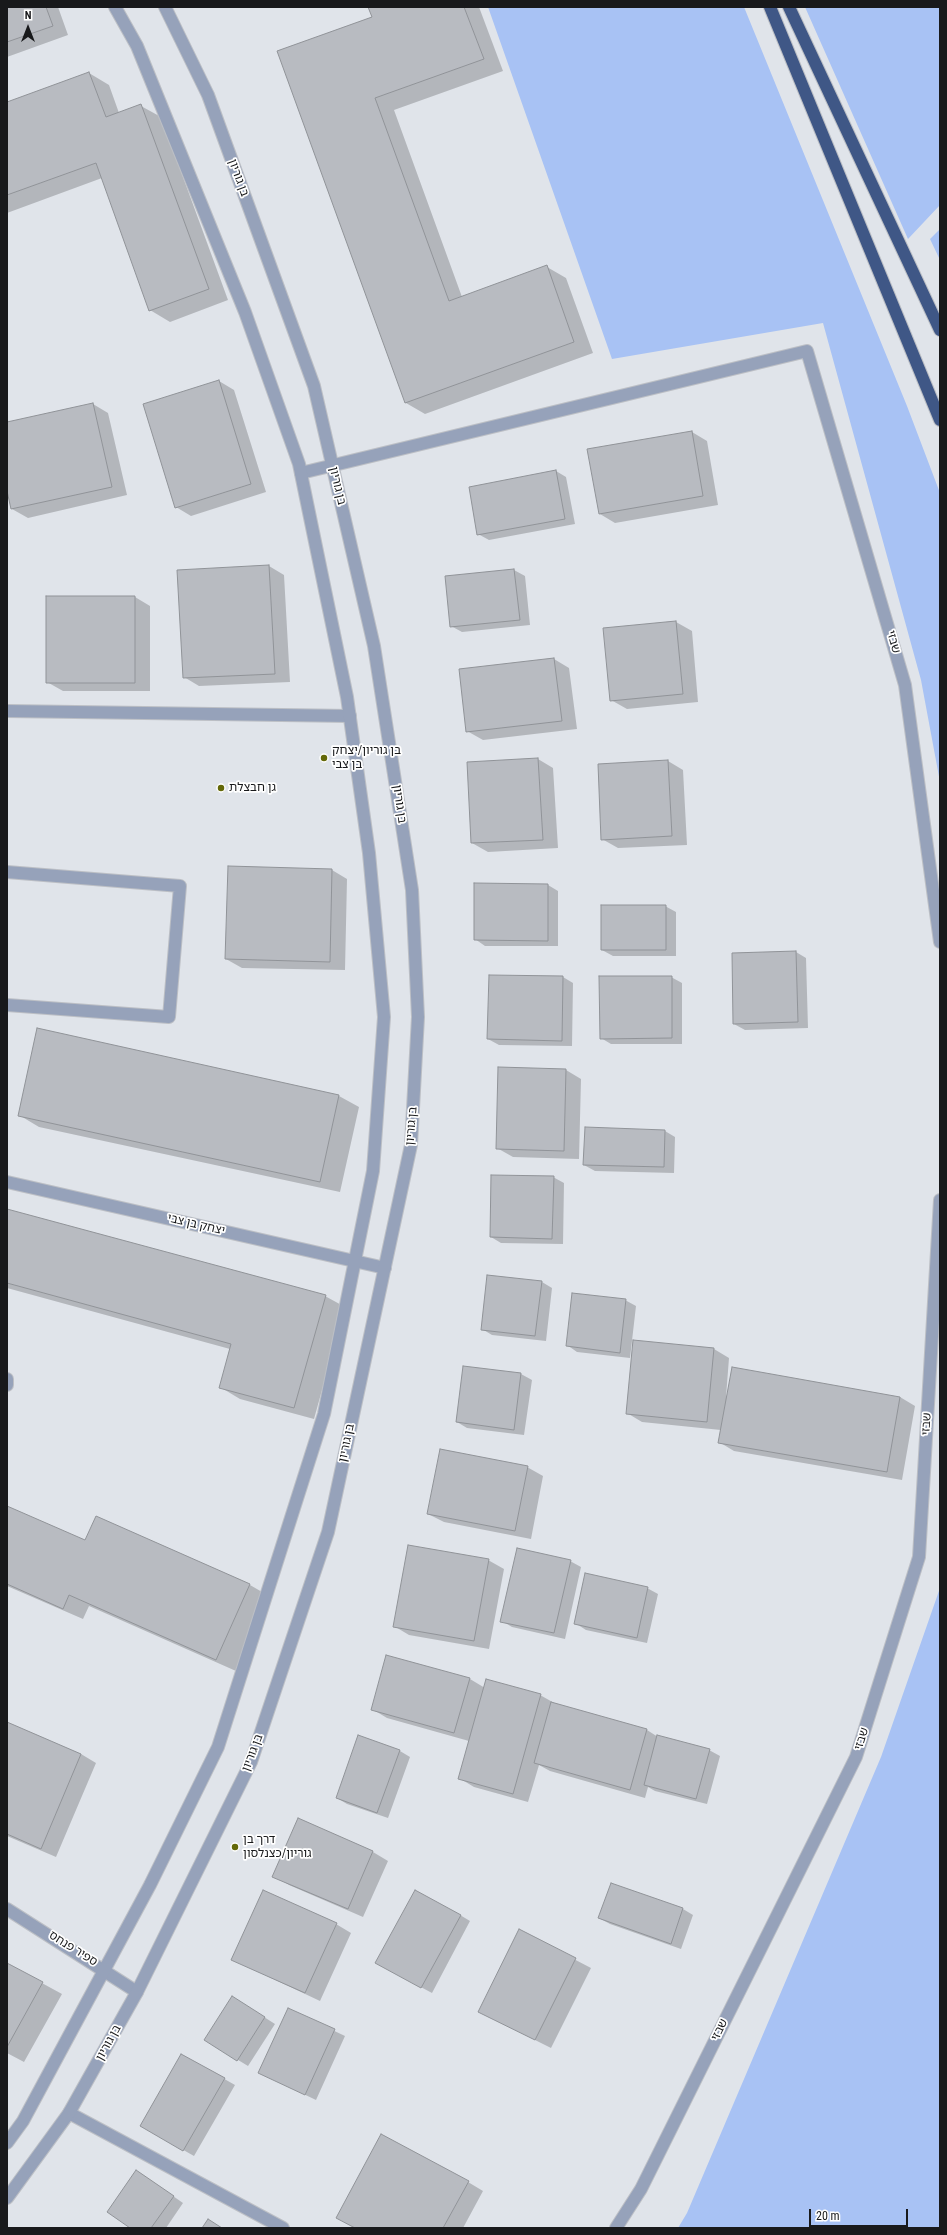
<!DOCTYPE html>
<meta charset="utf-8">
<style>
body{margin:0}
#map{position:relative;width:947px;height:2235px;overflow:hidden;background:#e0e4ea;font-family:"Roboto Condensed",sans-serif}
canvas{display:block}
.frame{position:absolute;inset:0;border:8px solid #18191b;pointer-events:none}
.north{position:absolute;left:8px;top:8px;width:40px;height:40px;-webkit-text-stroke:3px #fff;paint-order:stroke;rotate:0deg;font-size:11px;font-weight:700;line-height:16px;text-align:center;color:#18191b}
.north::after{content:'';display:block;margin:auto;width:14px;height:18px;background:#18191b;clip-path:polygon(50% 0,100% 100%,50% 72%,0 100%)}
.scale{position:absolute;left:809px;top:2209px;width:99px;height:18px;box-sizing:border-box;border:2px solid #18191b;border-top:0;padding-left:5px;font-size:12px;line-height:14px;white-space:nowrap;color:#18191b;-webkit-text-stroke:3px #fff;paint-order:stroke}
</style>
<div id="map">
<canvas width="947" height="2235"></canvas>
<div class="frame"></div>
<div class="north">N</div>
<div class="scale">20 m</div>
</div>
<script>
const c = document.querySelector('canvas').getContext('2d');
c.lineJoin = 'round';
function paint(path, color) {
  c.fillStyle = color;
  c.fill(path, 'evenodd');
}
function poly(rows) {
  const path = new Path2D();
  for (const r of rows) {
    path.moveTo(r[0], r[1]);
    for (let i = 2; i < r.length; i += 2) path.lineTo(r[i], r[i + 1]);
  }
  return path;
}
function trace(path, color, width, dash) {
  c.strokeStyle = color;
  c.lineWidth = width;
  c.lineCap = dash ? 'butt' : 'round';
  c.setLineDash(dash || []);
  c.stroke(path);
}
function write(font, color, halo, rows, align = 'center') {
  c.font = font + ' "Roboto Condensed","Noto Sans Hebrew",sans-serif';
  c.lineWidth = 3.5;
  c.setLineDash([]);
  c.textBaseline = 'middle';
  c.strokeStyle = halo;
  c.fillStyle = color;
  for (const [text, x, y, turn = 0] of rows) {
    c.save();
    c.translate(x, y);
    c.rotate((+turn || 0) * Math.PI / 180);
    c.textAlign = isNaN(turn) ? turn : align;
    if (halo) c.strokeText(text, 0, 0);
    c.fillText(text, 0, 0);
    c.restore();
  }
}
paint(poly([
 [488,7,744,7,907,406,940,493,940,782,921,680,823,323,612,359],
 [805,7,940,7,940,205,908,239],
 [940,229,940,260,930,239],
 [940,1588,940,2228,678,2228,687,2213,881,1757]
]), '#a8c2f4');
paint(poly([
 [7,7,58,7,68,35,7,57],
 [369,7,479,7,503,71,394,110,462,297,547,267,566,278,593,353,425,414,406,403,278,51,373,17],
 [89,73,109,85,119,113,141,106,161,117,228,300,170,322,150,310,102,178,7,213,7,103],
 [219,381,234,390,266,492,191,516,176,507],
 [93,404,108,413,127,495,28,518,12,509,7,486,7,423],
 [692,432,707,441,718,505,615,523,600,514],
 [556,471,566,477,575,524,489,540,478,534],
 [269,566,284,575,290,682,199,686,184,677],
 [514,570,525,576,530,625,462,632,451,626,446,577],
 [135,597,150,606,150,691,63,691,47,682],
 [676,622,692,631,698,702,627,709,611,700,604,629],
 [554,659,569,668,577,729,483,740,467,731],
 [538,759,553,768,558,848,488,852,472,843],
 [668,761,683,770,687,845,618,848,602,839],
 [332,870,347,879,345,970,242,968,226,959],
 [548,885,558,891,558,946,485,946,475,939],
 [665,906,676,912,676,956,613,956,602,950],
 [796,952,806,958,808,1028,745,1030,734,1024],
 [563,977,573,983,572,1046,499,1045,488,1039],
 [671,977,682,983,682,1044,611,1044,601,1038],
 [38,1030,339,1096,359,1107,340,1192,39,1127,19,1115],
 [499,1068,566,1070,581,1079,579,1159,513,1157,497,1148],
 [665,1131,675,1137,674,1173,595,1171,584,1165],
 [553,1177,564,1183,563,1244,501,1243,491,1237],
 [7,1210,325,1296,345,1307,314,1419,240,1399,220,1387,230,1349,7,1288],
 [542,1282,552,1288,546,1341,492,1335,482,1329],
 [625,1300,636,1306,630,1358,577,1352,567,1345],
 [634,1341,714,1349,729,1358,726,1397,900,1397,915,1406,902,1480,734,1451,719,1442,721,1430,642,1422,627,1413],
 [464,1367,521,1374,532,1380,524,1435,467,1428,457,1422],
 [527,1467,543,1476,531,1539,444,1522,428,1514],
 [7,1507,86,1542,96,1517,250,1585,269,1596,236,1671,89,1606,83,1619,7,1586],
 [488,1560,504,1569,489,1649,409,1635,394,1626],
 [570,1561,581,1567,565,1639,512,1627,502,1621],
 [647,1588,658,1594,647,1643,586,1630,575,1623],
 [387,1656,470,1679,485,1688,540,1695,556,1704,647,1730,658,1737,709,1750,720,1756,707,1804,655,1791,648,1787,645,1798,550,1771,539,1765,528,1802,474,1787,459,1778,469,1741,387,1718,372,1709],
 [7,1724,81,1754,96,1763,56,1857,7,1836],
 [359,1737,400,1751,410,1757,388,1818,347,1804,337,1798],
 [373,1852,388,1861,363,1917,289,1885,274,1876],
 [612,1884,683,1909,693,1915,681,1949,610,1924,599,1918],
 [460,1915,470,1921,432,1993,387,1969],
 [336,1924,351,1933,320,2001,233,1960],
 [520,1931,591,1968,551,2048,495,2020],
 [7,1964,62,1994,24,2062,7,2053],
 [242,2003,275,2024,248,2066,205,2040],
 [288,2009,345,2036,316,2100,270,2078],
 [182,2055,235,2085,194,2156,141,2126],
 [137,2171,183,2203,166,2228,131,2228],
 [468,2182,483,2191,463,2228,356,2228]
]), '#0003');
const building = poly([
 [7,7,46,7,53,26,7,42,7,7],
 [368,7,464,7,484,59,375,98,449,301,547,265,574,342,405,403,277,51,372,17,368,7],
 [89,72,106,117,141,104,209,289,149,311,96,163,7,195,7,102,89,72],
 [219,380,251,484,175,508,143,404,219,380],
 [93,403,112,487,11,509,7,491,7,422,93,403],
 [692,431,703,496,599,514,587,449,692,431],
 [556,470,565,519,477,535,469,487,556,470],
 [269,565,275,674,183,678,177,570,269,565],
 [514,569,520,620,450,627,445,576,514,569],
 [46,596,135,596,135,683,46,683,46,596],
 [676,621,683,694,610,701,603,628,676,621],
 [554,658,562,721,466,732,459,669,554,658],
 [538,758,543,840,471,843,467,762,538,758],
 [668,760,672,836,601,840,598,764,668,760],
 [228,866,332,869,330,962,225,959,228,866],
 [474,883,548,884,548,941,474,940,474,883],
 [601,905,666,905,666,950,601,950,601,905],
 [796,951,798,1022,733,1024,732,953,796,951],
 [489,975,563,976,562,1041,487,1039,489,975],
 [599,976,672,976,672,1038,600,1039,599,976],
 [37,1028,339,1095,320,1182,18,1116,37,1028],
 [498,1067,566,1069,564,1151,496,1149,498,1067],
 [585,1127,665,1130,664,1167,583,1165,585,1127],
 [491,1175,554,1176,552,1239,490,1237,491,1175],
 [7,1209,326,1295,294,1408,219,1388,231,1344,7,1283,7,1209],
 [487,1275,542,1281,535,1336,481,1330,487,1275],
 [572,1293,626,1299,620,1353,566,1346,572,1293],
 [633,1340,714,1348,707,1422,626,1414,633,1340],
 [463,1366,521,1373,514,1430,456,1422,463,1366],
 [732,1367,900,1397,887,1472,718,1443,732,1367],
 [440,1449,528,1466,515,1531,427,1514,440,1449],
 [7,1506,85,1540,96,1516,250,1584,216,1660,69,1595,63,1609,7,1584,7,1506],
 [408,1545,489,1559,474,1641,393,1627,408,1545],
 [517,1548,571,1560,554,1633,500,1622,517,1548],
 [585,1573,648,1587,637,1638,574,1624,585,1573],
 [386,1655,470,1678,454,1733,371,1710,386,1655],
 [486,1679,541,1694,513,1794,458,1779,486,1679],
 [551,1702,647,1729,630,1790,534,1763,551,1702],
 [7,1722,81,1754,41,1849,7,1834,7,1722],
 [358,1735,400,1750,377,1813,336,1798,358,1735],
 [657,1735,710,1749,696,1799,644,1785,657,1735],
 [298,1818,373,1851,348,1909,272,1877,298,1818],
 [611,1883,683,1908,671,1944,598,1918,611,1883],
 [263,1890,337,1923,305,1993,231,1960,263,1890],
 [415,1890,461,1915,421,1988,375,1963,415,1890],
 [519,1929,576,1958,535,2040,478,2012,519,1929],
 [7,1963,43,1982,7,2047,7,1963],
 [232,1996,265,2017,237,2061,204,2040,232,1996],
 [288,2008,335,2029,305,2095,258,2073,288,2008],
 [181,2054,225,2078,183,2151,140,2126,181,2054],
 [381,2134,469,2181,443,2228,355,2228,336,2218,381,2134],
 [136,2170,174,2196,151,2228,130,2228,107,2212,136,2170],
 [208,2219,222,2228,202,2228,208,2219]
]);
paint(building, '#b8bbc1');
trace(building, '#909398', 1);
const service = poly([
 [7,711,350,716],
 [7,872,180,886,169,1017,7,1005],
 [7,1379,7,1385]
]);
const minor = poly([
 [301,473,807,351,905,685,940,942],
 [7,1182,385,1268],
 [7,1909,137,1992],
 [69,2113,283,2228],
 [616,2228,641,2189,856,1757,919,1557,940,1200]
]);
const tertiary = poly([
 [7,2143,23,2121,150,1885,218,1747,324,1414,373,1171,384,1017,369,853,347,697,299,464,245,312,137,46,115,7],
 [7,2198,69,2113,137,1992,251,1762,328,1532,411,1145,418,1017,412,890,374,646,314,386,208,95,165,7]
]);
const motorway = poly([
 [770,7,940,420],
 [789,7,940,330]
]);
trace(service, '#bcbfc5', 14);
trace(minor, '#bcbfc5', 14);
trace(tertiary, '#bcbfc5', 14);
trace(motorway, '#bcbfc5', 14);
trace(service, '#96a2ba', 12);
trace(minor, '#96a2ba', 12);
trace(tertiary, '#96a2ba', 12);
trace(motorway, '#3f5786', 12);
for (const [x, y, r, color] of [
 [324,758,4,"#636808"],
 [221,788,4,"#636808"],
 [235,1847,4,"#636808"]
]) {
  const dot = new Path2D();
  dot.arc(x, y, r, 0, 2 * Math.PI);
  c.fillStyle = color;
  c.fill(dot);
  trace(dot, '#fff', 1.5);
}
write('12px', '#18191b', '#fff', [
 ["בן גוריון",238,178,70],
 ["בן גוריון",337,486,77],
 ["שבזי",893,642,74],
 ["בן גוריון",399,804,82],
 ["בן גוריון",412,1126,-85],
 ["יצחק בן צבי",196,1225,13],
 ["שבזי",927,1424,-87],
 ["בן גוריון",347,1443,-78],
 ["שבזי",862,1739,-73],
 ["בן גוריון",253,1753,-69],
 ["ספיר פנחס",73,1949,32],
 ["שבזי",720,2030,-64],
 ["בן גוריון",109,2043,-61]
]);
write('12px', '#18191b', '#fff', [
 ["בן גוריון/יצחק",332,751],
 ["בן צבי",332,765],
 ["גן חבצלת",229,788],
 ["דרך בן",243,1840],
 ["גוריון/כצנלסון",243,1854]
], 'left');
</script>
